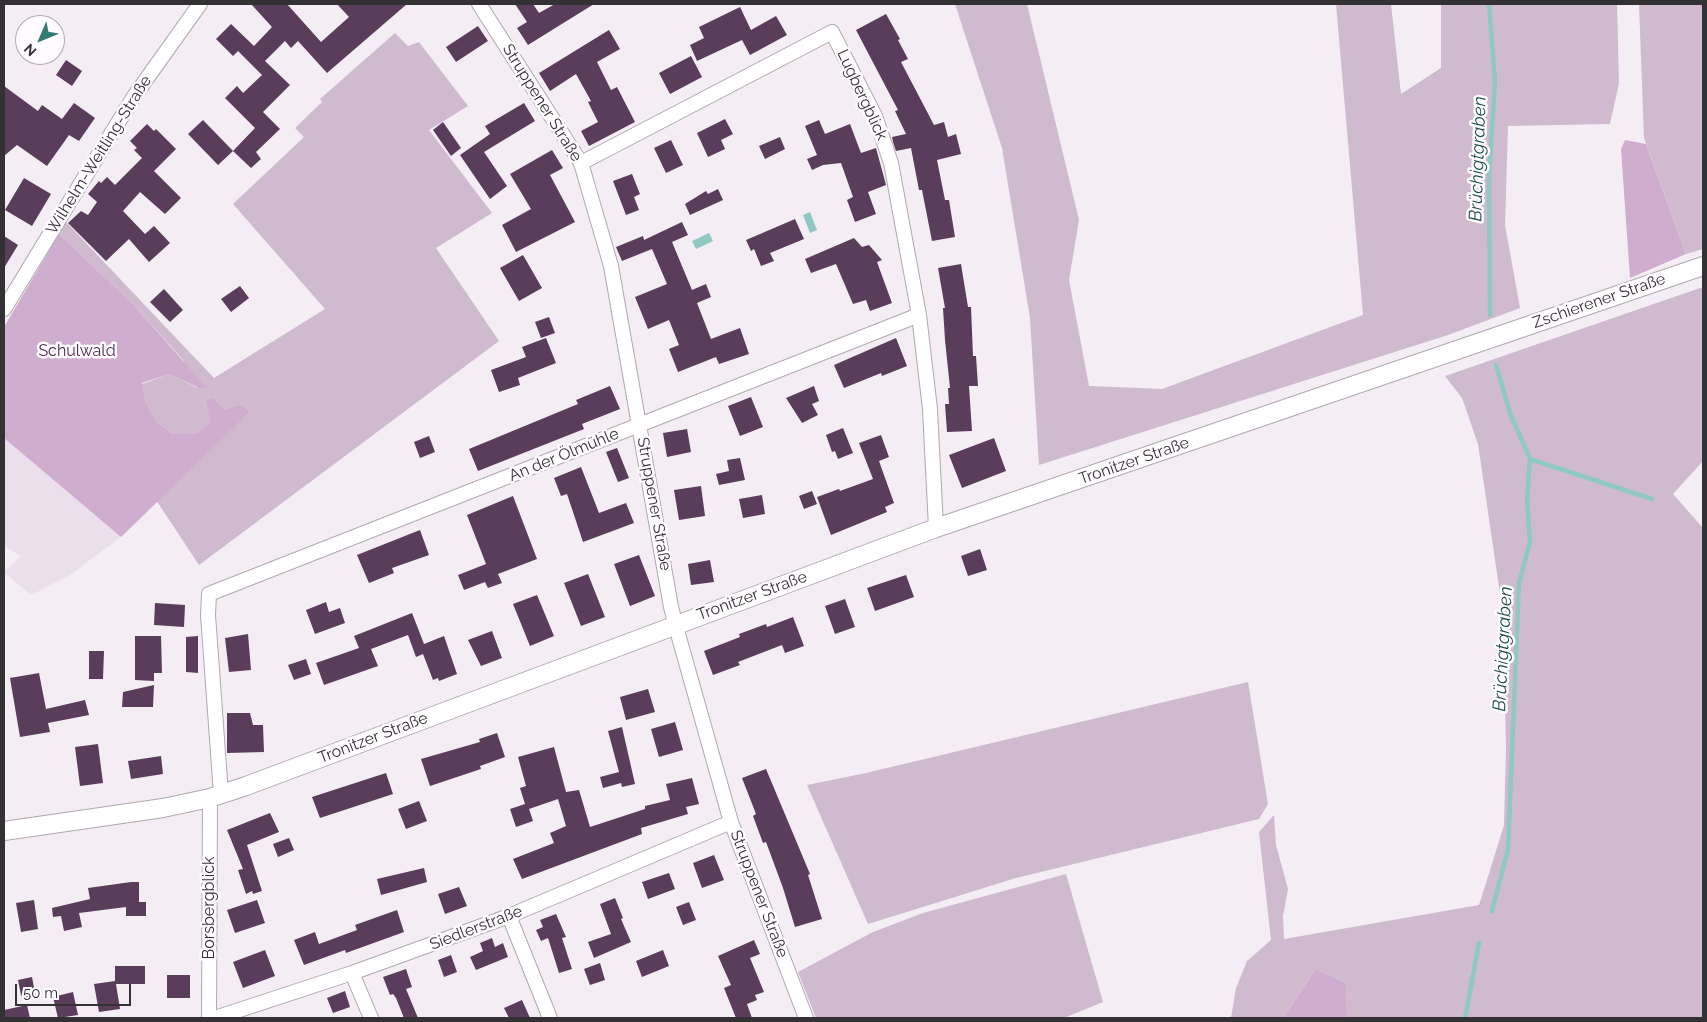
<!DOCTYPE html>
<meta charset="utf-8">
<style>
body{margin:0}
#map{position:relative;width:1707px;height:1022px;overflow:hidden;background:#f4edf4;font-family:Raleway,sans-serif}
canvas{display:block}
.frame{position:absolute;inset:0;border:5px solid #333133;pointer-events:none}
.north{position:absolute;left:15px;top:15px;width:50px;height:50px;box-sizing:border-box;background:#fffcff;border:1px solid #adabad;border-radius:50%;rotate:225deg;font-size:14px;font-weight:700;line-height:20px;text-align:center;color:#333133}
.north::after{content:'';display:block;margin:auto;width:18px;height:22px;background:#347b74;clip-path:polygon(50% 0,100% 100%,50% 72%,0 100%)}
.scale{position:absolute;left:15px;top:984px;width:116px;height:22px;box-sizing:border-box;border:2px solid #333133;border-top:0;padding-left:6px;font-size:15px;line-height:18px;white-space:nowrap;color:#333133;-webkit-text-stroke:4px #fffcff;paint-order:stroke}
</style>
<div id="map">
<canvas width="1707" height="1022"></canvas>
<div class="frame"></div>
<div class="north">N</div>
<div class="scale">50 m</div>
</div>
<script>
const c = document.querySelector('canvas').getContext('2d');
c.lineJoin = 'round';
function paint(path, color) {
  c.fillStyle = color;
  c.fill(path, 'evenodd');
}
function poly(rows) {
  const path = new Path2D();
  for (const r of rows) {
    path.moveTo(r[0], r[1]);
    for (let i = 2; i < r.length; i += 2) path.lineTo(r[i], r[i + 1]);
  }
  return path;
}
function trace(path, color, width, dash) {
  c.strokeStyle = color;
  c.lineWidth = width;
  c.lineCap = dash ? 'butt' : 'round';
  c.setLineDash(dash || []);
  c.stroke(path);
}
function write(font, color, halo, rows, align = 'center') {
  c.font = font + ' Raleway,sans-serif';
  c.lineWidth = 5;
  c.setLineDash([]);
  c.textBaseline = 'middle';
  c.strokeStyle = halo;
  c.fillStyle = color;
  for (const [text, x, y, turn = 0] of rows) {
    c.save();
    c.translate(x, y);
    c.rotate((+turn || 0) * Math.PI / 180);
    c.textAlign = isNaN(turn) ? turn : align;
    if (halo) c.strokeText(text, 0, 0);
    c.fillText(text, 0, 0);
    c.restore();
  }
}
paint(poly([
 [4,438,121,537,70,575,31,595,4,572,21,556,4,546]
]), '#ebdfec');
paint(poly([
 [955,4,1027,4,1079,220,1069,280,1089,386,1162,389,1363,315,1336,4,1391,4,1401,94,1441,68,1441,4,1617,4,1619,83,1610,124,1508,126,1505,225,1520,308,1448,335,1039,465,1030,318,1002,148],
 [1639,4,1703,4,1703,249,1686,254,1644,138],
 [395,33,408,46,419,42,468,106,429,130,492,213,436,248,499,341,199,565,156,500,250,412,241,404,224,410,205,401,212,423,195,434,173,434,157,422,146,403,142,384,169,374,198,388,183,360,132,303,59,234,66,222,214,378,325,309,233,204,304,137,295,128,322,102,320,99],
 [1703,287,1703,461,1673,494,1703,528,1703,1018,1347,1018,1346,983,1316,969,1283,1018,1231,1018,1236,988,1247,961,1271,940,1259,832,1274,815,1276,845,1288,889,1283,916,1284,939,1479,905,1491,867,1504,825,1506,749,1503,614,1478,444,1462,398,1445,376],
 [1248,682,1268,804,1259,819,1016,878,868,924,807,785,866,773],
 [1066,874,1103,1002,1064,1018,816,1018,798,972,873,932,923,913]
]), '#cfbad0');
paint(poly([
 [1625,140,1646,144,1686,254,1630,278,1621,149],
 [59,234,132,303,206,387,199,388,169,374,142,383,146,403,157,422,173,434,195,434,211,423,205,400,213,398,224,410,241,404,250,412,121,537,4,438,4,327],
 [1316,969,1346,983,1347,1018,1283,1018]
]), '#ceadcf');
paint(poly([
 [810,212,817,230,810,233,803,215],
 [709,233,713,241,696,249,692,241]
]), '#8fc9c2');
trace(poly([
 [1489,4,1495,82,1489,177,1490,315],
 [1530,459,1652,499],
 [1492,911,1508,849,1519,583,1530,542,1527,500,1530,459,1510,413,1496,365],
 [1465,1018,1479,943]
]), '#8fc9c2', 4.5);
paint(poly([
 [251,4,287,4,321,42,349,17,337,4,407,4,327,73,298,41,291,48,285,41,265,61,290,85,263,112,280,129,256,152,261,159,251,168,233,151,255,128,225,98,237,86,243,93,262,75,238,51,233,56,216,39,231,24,254,46,272,27],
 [515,4,533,4,539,13,555,4,594,4,528,45,517,28,527,22],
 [740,7,751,30,776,16,787,35,750,55,742,40,697,61,690,45,704,38,699,27],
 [886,14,900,39,898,40,908,59,901,62,934,125,944,122,948,137,956,134,961,154,937,160,945,200,949,200,955,237,932,241,922,190,919,190,911,148,896,151,893,142,892,137,906,134,895,111,898,110,856,30],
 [478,26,488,41,456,62,446,47],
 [609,30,620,49,597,62,611,90,617,87,635,122,589,146,581,131,598,122,588,102,591,101,576,74,550,91,539,73],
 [691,56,702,77,670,94,659,73],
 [66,60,82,71,72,86,56,75],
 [4,86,38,111,42,105,62,119,74,103,95,118,79,141,69,135,47,166,17,145,4,156],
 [524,103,535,121,484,152,507,186,490,199,460,155,490,134,485,126],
 [725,119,733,134,721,140,725,149,708,157,697,133],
 [203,120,233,151,218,165,188,134],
 [819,120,825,134,850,124,861,153,876,148,886,185,868,192,876,214,855,222,847,200,853,197,841,163,823,165,812,170,807,159,817,155,805,126],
 [443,122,461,148,451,156,433,130],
 [147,124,154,131,156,129,176,149,154,171,181,198,165,214,140,192,123,211,145,234,154,226,170,243,149,262,129,239,106,261,68,223,81,211,88,215,97,202,88,194,99,181,101,183,107,177,115,185,142,158,134,150,137,148,130,141],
 [780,137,785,149,765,159,759,146],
 [671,140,683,165,666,173,654,148],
 [552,150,563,168,550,175,575,222,516,252,502,225,531,209,510,174],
 [632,174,640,194,634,197,639,210,626,215,613,181],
 [24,178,51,194,32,226,5,210],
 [718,189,723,200,690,215,685,204,706,191,708,194],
 [795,219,804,239,770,253,774,261,761,266,754,249,751,251,746,240],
 [682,222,688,235,672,242,692,290,706,284,711,297,697,303,711,339,740,328,749,354,719,364,716,357,678,372,669,349,679,345,669,320,648,329,635,297,667,284,652,249,622,261,616,247,643,236,644,240],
 [4,236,18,245,4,268],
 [854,238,862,247,869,245,882,260,877,262,892,303,870,311,866,300,853,304,836,264,811,273,805,259],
 [523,255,542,288,519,301,500,268],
 [961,264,968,307,971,307,973,356,976,356,978,386,969,386,972,431,947,432,945,404,949,404,948,388,950,388,945,340,943,308,945,308,938,268],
 [240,286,249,298,231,312,221,299],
 [164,289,183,310,170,322,150,302],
 [549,317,555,333,541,338,535,322],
 [546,338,556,363,518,378,520,385,499,392,491,370,526,357,522,347],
 [896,338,907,366,882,376,881,373,844,388,834,365],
 [610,386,620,409,582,424,584,429,478,471,469,449,578,404,576,400],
 [814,386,819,401,812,404,818,415,802,423,786,398],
 [751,397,763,427,740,436,728,406],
 [843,428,853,453,838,459,835,451,832,452,826,435],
 [687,429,691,452,667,457,663,433],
 [881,435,889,457,879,461,894,503,885,507,887,512,831,535,817,497,839,489,840,491,873,479,859,443],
 [429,436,435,452,420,458,414,442],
 [994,438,1006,471,962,488,949,455],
 [617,448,629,478,618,482,606,452],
 [740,458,745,480,719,485,716,474,729,471,727,460],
 [581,467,599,513,626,503,634,523,583,542,567,494,561,496,554,478],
 [701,486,705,516,679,520,674,490],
 [812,491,817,504,804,509,799,496],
 [762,495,765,514,743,518,739,499],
 [513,496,537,559,498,574,502,583,488,588,485,582,464,590,458,575,486,564,467,515],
 [420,530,429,555,392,568,394,573,369,583,357,555],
 [980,549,987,570,968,576,961,556],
 [639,555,655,596,630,606,614,564],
 [710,560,714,582,691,585,688,564],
 [588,574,605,617,581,626,564,583],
 [906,575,914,597,875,611,867,588],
 [537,595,554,636,530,646,513,604],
 [845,599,855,627,835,634,825,606],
 [326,602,329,612,340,608,345,623,315,634,306,610],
 [155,603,185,605,184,627,154,625],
 [412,613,424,644,444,636,457,674,439,681,438,678,433,680,423,654,416,657,408,635,371,649,378,666,324,685,316,663,359,648,354,636],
 [793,617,804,646,785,653,782,645,738,662,740,665,713,675,704,651,740,637,739,634,766,624,767,627],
 [492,631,502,658,481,666,468,640],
 [248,634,251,670,229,672,225,638],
 [135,636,161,636,162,673,154,673,154,681,135,680],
 [198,636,198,673,186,672,186,637],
 [89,651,104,651,103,679,89,679],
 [306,659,311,674,294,680,288,665],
 [39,673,46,709,85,700,89,715,48,723,50,732,20,737,10,678],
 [154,685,153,707,122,707,123,692],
 [648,689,655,712,626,720,620,697],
 [227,713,250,713,253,725,263,725,264,752,227,753],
 [675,722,683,750,659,757,651,729],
 [622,727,635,784,622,787,621,783,603,788,600,777,619,772,608,731],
 [497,733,505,757,480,766,481,769,430,786,421,759,480,742,479,739],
 [98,744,103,783,80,786,75,747],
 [554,747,566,792,579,790,590,827,645,809,645,806,670,800,666,784,692,778,699,804,686,807,688,814,641,828,642,834,522,879,513,859,554,843,550,833,566,826,558,799,529,809,533,821,516,827,510,809,525,804,520,788,526,786,518,757],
 [161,756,163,774,131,779,128,761],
 [766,769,810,874,808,875,822,919,795,927,783,888,766,842,763,843,753,816,756,814,742,778],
 [386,773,393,794,320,818,312,797],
 [419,801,427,821,406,829,398,809],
 [270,813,279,832,247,845,262,891,253,894,252,891,246,894,238,870,243,869,227,830],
 [289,838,294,850,278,857,273,844],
 [714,855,724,880,702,888,693,863],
 [424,868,427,882,381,895,377,879],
 [669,873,675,889,648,899,642,882],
 [131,882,139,882,139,902,146,902,146,916,126,916,126,907,79,913,82,927,64,931,61,916,53,917,52,908,90,899,88,888],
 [459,887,467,906,445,914,438,894],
 [615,898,623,918,621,919,631,942,594,958,588,942,611,934,600,904],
 [34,900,38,929,21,932,16,903],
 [257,900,265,923,235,933,227,910],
 [689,902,696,920,683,925,676,907],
 [397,910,404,932,346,953,345,950,304,965,294,940,315,932,319,944,357,930,355,925],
 [556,914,566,937,562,938,572,969,559,973,548,938,541,941,536,930,543,927,540,920],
 [492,938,495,947,503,943,508,957,476,970,470,957,483,951,480,943],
 [754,940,760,954,750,958,764,992,755,995,757,1000,747,1004,752,1018,736,1018,724,988,731,985,718,956],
 [265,950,275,976,243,988,233,962],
 [663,950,669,966,642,977,636,961],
 [451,955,457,972,444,977,438,960],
 [600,963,605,980,590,985,584,969],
 [115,966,145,966,145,984,116,984,120,1009,99,1012,94,984,115,981],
 [406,969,412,987,406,989,418,1018,404,1018,396,998,393,994,390,995,383,977],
 [167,975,190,975,190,998,167,998],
 [32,977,36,998,22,1000,18,980],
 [345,991,350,1007,333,1013,327,998],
 [73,992,78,1015,58,1018,53,997],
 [522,1000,530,1018,509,1018,504,1008],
 [27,1005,30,1018,4,1018,4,1010]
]), '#593d5b');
const minor = poly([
 [479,4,581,163,611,266,671,607,680,641,731,822,806,1018],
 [581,163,832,32,875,116,891,163,919,315,930,409,936,528],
 [4,309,135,95,200,4],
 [221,794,208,615,209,594,919,315],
 [509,916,550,1018],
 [352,973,371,1018],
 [209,1018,210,798],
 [215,1018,352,973,509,916,731,822]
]);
const tertiary = poly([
 [4,831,163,808,210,798,246,786,936,528,1703,266]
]);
trace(minor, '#afa9af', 16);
trace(tertiary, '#afa9af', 20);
trace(minor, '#fff', 14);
trace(tertiary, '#fff', 18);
write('16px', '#333133', '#fffcff', [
 ["Lugbergblick",862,95,65],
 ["Struppener Straße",542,103,58],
 ["Wilhelm-Weitling-Straße",99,155,-58],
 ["Zschierener Straße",1599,301,-19],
 ["An der Ölmühle",564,455,-22],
 ["Tronitzer Straße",1134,461,-19],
 ["Struppener Straße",654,504,80],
 ["Tronitzer Straße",752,596,-20],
 ["Tronitzer Straße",373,738,-21],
 ["Struppener Straße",759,894,69],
 ["Borsbergblick",209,908,-90],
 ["Siedlerstraße",476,928,-21]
]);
write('16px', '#512854', '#fffcff', [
 ["Schulwald",77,351]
]);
write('italic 18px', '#1b4d48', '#fffcff', [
 ["Brüchigtgraben",1478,159,-88],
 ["Brüchigtgraben",1503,649,-87]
]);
</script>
